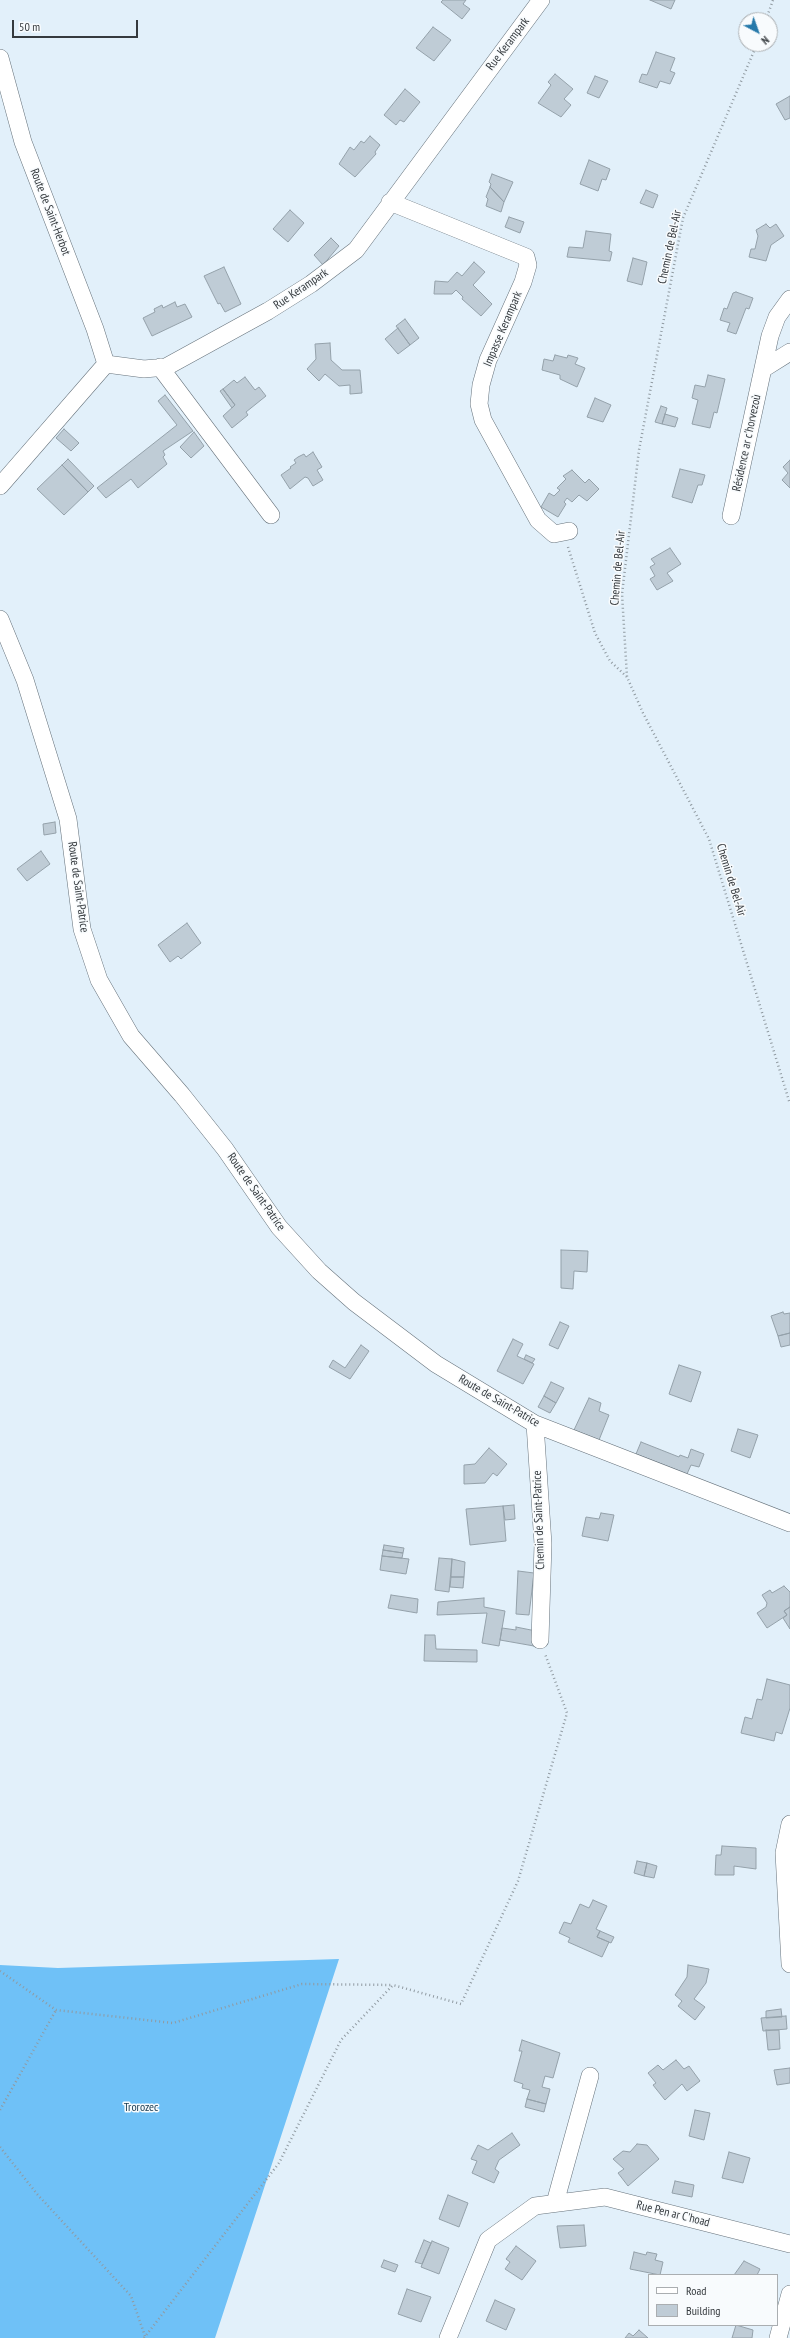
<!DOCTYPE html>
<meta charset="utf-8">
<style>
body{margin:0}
#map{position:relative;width:790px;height:2338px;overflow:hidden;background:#e2f0fa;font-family:"PT Sans Narrow",sans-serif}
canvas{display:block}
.legend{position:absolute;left:648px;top:2274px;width:130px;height:52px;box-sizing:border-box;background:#f8fbfd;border:1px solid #aaaeb1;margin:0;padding:5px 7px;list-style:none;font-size:12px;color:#353a3e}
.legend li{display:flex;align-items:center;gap:8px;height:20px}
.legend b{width:20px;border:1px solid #aaaeb1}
.north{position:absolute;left:738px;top:12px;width:40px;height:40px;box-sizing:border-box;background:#f8fbfd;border:1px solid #aaaeb1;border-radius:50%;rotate:139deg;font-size:11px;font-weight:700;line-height:16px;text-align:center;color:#353a3e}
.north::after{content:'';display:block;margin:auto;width:14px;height:18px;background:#2679aa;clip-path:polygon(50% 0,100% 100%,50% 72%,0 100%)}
.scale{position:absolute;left:12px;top:20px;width:126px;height:18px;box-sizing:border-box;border:2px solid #353a3e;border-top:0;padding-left:5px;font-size:12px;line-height:14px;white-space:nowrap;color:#353a3e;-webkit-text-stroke:3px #f8fbfd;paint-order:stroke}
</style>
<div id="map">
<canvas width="790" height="2338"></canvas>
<ul class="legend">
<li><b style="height:5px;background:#fff"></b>Road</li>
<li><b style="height:11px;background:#bfccd6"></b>Building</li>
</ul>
<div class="north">N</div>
<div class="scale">50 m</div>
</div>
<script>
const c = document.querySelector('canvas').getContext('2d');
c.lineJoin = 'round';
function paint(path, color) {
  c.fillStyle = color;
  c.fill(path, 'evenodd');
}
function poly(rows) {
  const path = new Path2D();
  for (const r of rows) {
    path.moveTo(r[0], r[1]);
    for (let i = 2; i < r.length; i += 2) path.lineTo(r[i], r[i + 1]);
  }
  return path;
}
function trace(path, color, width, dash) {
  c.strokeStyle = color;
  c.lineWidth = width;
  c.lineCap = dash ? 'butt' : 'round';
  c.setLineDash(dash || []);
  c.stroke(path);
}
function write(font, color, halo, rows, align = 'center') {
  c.font = font + ' "PT Sans Narrow",sans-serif';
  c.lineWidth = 3;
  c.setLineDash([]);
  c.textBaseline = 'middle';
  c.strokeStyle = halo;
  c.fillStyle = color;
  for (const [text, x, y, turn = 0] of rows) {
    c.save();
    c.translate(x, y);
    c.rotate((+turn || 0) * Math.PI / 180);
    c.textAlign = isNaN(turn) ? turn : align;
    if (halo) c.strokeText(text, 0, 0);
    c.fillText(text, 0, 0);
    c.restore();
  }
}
paint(poly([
 [339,1959,215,2338,0,2338,0,1965,58,1968]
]), '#6fc1f7');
const building = poly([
 [443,0,466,0,463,4,470,9,462,19,441,2,443,0],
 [650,0,675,0,671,9,650,0],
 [433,27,451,40,434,61,416,48,433,27],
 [656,52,675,58,670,71,675,73,670,84,660,81,657,88,639,82,642,74,647,75,656,52],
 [555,74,573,89,564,99,571,105,561,117,538,103,551,85,548,82,555,74],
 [595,76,608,81,599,98,587,93,595,76],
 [405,89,420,102,404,122,400,120,396,125,384,115,405,89],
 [790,96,790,118,785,120,776,104,790,96],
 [370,136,380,145,375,152,376,154,355,177,339,164,350,147,354,150,361,141,364,143,370,136],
 [589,160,610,169,606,180,602,179,598,191,580,184,589,160],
 [492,174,513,182,504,202,490,187,491,184,489,182,492,174],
 [490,187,504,202,501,212,486,206,488,199,486,197,490,187],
 [646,190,658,195,653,208,640,203,646,190],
 [290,210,304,223,288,242,273,229,290,210],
 [509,217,524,222,520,233,505,227,509,217],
 [766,224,770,228,776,224,784,236,771,245,766,261,749,257,751,249,755,249,758,236,756,230,766,224],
 [586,231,611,234,609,251,612,252,610,261,567,257,569,247,583,248,586,231],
 [331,238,339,246,323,265,314,255,331,238],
 [633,258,647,262,642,285,627,281,633,258],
 [474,262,485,272,473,285,492,304,481,316,462,299,463,297,456,290,452,294,434,294,435,281,448,282,457,272,462,276,474,262],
 [224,267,241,304,225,312,220,303,218,304,204,276,224,267],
 [736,292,753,298,749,309,746,308,736,334,727,331,730,323,720,320,724,308,727,309,733,293,736,292],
 [175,302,177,307,185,304,192,317,152,336,143,318,155,312,154,309,162,305,163,308,175,302],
 [405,319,419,338,410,345,396,326,405,319],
 [398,328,410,345,398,354,385,339,398,328],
 [330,343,331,360,342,370,360,370,362,393,350,394,350,385,339,386,325,374,319,381,307,369,316,359,315,344,330,343],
 [555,355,567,358,568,355,578,358,575,364,585,368,577,387,560,379,560,375,542,370,544,359,553,361,555,355],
 [708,375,725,379,717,413,714,412,710,428,692,424,698,400,692,398,695,385,705,387,708,375],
 [245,377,255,390,259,387,266,396,246,412,248,415,232,428,223,416,235,405,223,389,234,380,237,383,245,377],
 [223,389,235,405,232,408,220,391,223,389],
 [165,395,193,431,163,451,165,455,163,457,167,464,138,488,131,479,106,498,97,488,177,425,158,401,165,395],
 [595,398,611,405,603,422,587,417,595,398],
 [661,406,667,408,662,424,655,422,661,406],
 [665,414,678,418,675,427,662,424,665,414],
 [64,429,79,443,71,451,56,438,64,429],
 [194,432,204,446,191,458,180,447,194,432],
 [313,452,322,467,317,470,323,480,313,486,308,478,305,477,290,489,281,475,291,468,290,467,296,463,294,460,298,457,304,454,306,457,313,452],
 [68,459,94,486,88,492,62,465,68,459],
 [790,460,790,488,782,480,788,473,783,467,790,460],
 [62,465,88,492,64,515,37,489,62,465],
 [680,469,705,475,702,485,698,485,692,503,672,497,680,469],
 [572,470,585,483,589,479,599,489,587,501,579,495,572,502,567,498,564,502,566,504,558,517,541,507,549,493,554,496,560,490,557,488,566,479,563,476,572,470],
 [670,548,681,564,667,573,673,581,657,590,650,579,655,576,650,567,655,564,651,559,670,548],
 [55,822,56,833,44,835,43,824,55,822],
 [41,851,50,864,27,881,17,869,41,851],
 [187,923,201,943,181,959,178,956,170,962,158,945,187,923],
 [561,1250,588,1251,587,1272,574,1271,573,1289,561,1288,561,1250],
 [783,1312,784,1314,790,1313,790,1333,778,1336,771,1316,783,1312],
 [560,1322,569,1326,558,1349,549,1345,560,1322],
 [790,1333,790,1345,781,1347,778,1336,790,1333],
 [513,1339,523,1344,517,1356,534,1364,523,1384,497,1371,513,1339],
 [361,1345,369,1351,350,1379,329,1367,333,1360,345,1368,361,1345],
 [526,1355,535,1359,532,1363,524,1359,526,1355],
 [679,1365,701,1372,691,1402,669,1394,679,1365],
 [551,1382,564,1388,556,1403,544,1396,551,1382],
 [544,1396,556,1403,550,1413,538,1407,544,1396],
 [589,1398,601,1403,599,1411,609,1415,599,1440,574,1430,589,1398],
 [738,1429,758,1435,750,1458,731,1451,738,1429],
 [641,1442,679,1457,680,1455,688,1458,691,1449,704,1454,699,1467,691,1465,687,1474,636,1454,641,1442],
 [489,1448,507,1464,497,1476,493,1473,485,1483,464,1484,464,1465,475,1464,489,1448],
 [514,1505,515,1519,505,1520,503,1506,514,1505],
 [503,1506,506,1541,470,1545,466,1509,503,1506],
 [601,1513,614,1515,608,1541,582,1536,586,1517,599,1519,601,1513],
 [384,1545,404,1548,403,1553,383,1550,384,1545],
 [383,1550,403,1553,402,1558,382,1556,383,1550],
 [382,1556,409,1559,406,1574,380,1570,382,1556],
 [439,1558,452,1559,449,1592,435,1590,439,1558],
 [452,1559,465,1562,464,1577,451,1577,452,1559],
 [518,1571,534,1573,529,1615,516,1614,518,1571],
 [451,1577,464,1577,463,1588,450,1587,451,1577],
 [784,1586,790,1592,790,1607,784,1611,787,1615,767,1628,757,1613,766,1607,767,1603,762,1595,770,1590,772,1593,784,1586],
 [391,1595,418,1599,417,1613,388,1608,391,1595],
 [484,1598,484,1607,505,1611,499,1646,482,1643,487,1613,437,1615,438,1602,484,1598],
 [790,1607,790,1629,783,1618,787,1615,784,1611,790,1607],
 [516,1627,536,1631,534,1646,500,1640,502,1628,516,1630,516,1627],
 [425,1635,435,1635,436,1649,477,1650,477,1662,424,1661,425,1635],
 [767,1679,790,1685,790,1708,782,1734,776,1732,774,1741,741,1733,745,1717,752,1719,757,1699,762,1700,767,1679],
 [722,1846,756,1848,756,1869,734,1866,734,1875,715,1875,716,1855,721,1855,722,1846],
 [637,1861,647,1863,644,1876,634,1873,637,1861],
 [647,1863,657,1866,654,1878,644,1876,647,1863],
 [593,1900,607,1906,596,1929,600,1931,597,1937,609,1942,602,1957,568,1942,570,1938,559,1933,564,1922,571,1924,580,1904,589,1908,593,1900],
 [600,1931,614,1937,611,1943,597,1937,600,1931],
 [688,1965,709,1969,706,1983,694,1999,705,2007,695,2020,678,2006,682,2001,675,1995,687,1977,688,1965],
 [781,2009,782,2017,766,2018,766,2011,781,2009],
 [786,2016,787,2029,763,2031,761,2018,786,2016],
 [766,2030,779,2030,780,2049,768,2050,766,2030],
 [522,2040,560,2053,553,2078,545,2076,542,2087,550,2089,546,2104,527,2099,530,2090,522,2088,523,2084,514,2081,522,2051,519,2051,522,2040],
 [676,2060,684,2069,689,2066,700,2081,687,2091,682,2084,665,2100,653,2085,656,2083,648,2073,658,2065,663,2070,676,2060],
 [790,2068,790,2083,777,2085,774,2070,790,2068],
 [527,2099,546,2104,544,2112,525,2107,527,2099],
 [695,2110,710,2113,704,2140,689,2136,695,2110],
 [512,2133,520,2145,499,2160,495,2169,499,2172,494,2183,472,2173,477,2161,471,2159,478,2145,488,2150,512,2133],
 [637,2144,647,2145,659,2159,628,2186,618,2173,624,2169,613,2159,623,2151,630,2152,637,2144],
 [729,2152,750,2158,743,2183,722,2178,729,2152],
 [675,2181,694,2185,692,2197,672,2193,675,2181],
 [448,2195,468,2203,459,2227,439,2219,448,2195],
 [584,2225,586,2246,560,2248,557,2226,584,2225],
 [424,2240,431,2243,422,2264,415,2262,424,2240],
 [432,2241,449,2248,439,2274,421,2267,432,2241],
 [516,2246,536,2261,522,2280,505,2269,510,2262,506,2259,516,2246],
 [634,2252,646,2255,647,2252,657,2254,655,2260,663,2262,660,2275,630,2269,634,2252],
 [384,2260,398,2265,395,2272,381,2267,384,2260],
 [744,2261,760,2269,757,2275,734,2275,744,2261],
 [407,2289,431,2297,421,2322,398,2314,407,2289],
 [495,2300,515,2309,506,2330,486,2321,495,2300],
 [736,2325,753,2330,752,2338,732,2338,736,2325],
 [639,2330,648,2338,625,2338,629,2333,633,2336,639,2330]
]);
paint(building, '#bfccd6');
trace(building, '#94a1aa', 1);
const minor = poly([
 [0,58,23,142,95,329,106,364],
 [390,202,526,257,528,265,523,282,488,360,481,385,479,404,483,420,538,520,554,534,569,531],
 [160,367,271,515],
 [763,369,790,352],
 [0,486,106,364,144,369,166,367,268,311,311,284,356,250,541,0],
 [731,516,770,336,777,317,790,299],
 [0,619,25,680,68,819,82,929,99,980,131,1036,182,1095,225,1149,279,1227,319,1271,354,1302,436,1364,535,1424,790,1523],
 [535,1424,543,1544,540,1640],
 [790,1824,784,1853,790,1964],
 [555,2203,590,2076],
 [448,2338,488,2240,535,2206,605,2197,790,2244],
 [778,2338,790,2294]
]);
trace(minor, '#67737c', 18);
trace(poly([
 [766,20,773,0],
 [757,44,683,218,639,450,622,594,627,677,643,713,709,839,790,1104],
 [568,547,595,633,610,661,627,677],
 [0,1971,56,2010,173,2023,302,1984,393,1985],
 [0,2110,56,2010],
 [0,2147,37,2194,131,2296,145,2336],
 [144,2338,279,2163,341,2040,393,1985,461,2004,518,1881,567,1713,545,1654]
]), '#909aa1', 2.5, [1, 3]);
trace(minor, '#fff', 17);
write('12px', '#353a3e', '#f8fbfd', [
 ["Rue Kerampark",508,44,-53],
 ["Route de Saint-Herbot",50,212,69],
 ["Chemin de Bel-Air",670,247,-78],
 ["Rue Kerampark",301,289,-34],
 ["Impasse Kerampark",503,329,-67],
 ["Résidence ar c'horvezoù",747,443,-78],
 ["Chemin de Bel-Air",618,568,-85],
 ["Chemin de Bel-Air",731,880,73],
 ["Route de Saint-Patrice",78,887,82],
 ["Route de Saint-Patrice",256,1192,55],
 ["Route de Saint-Patrice",499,1401,30],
 ["Chemin de Saint-Patrice",539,1520,-92],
 ["Rue Pen ar C'hoad",673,2214,14]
]);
write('12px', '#14374e', '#f8fbfd', [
 ["Trorozec",141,2108]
]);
</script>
